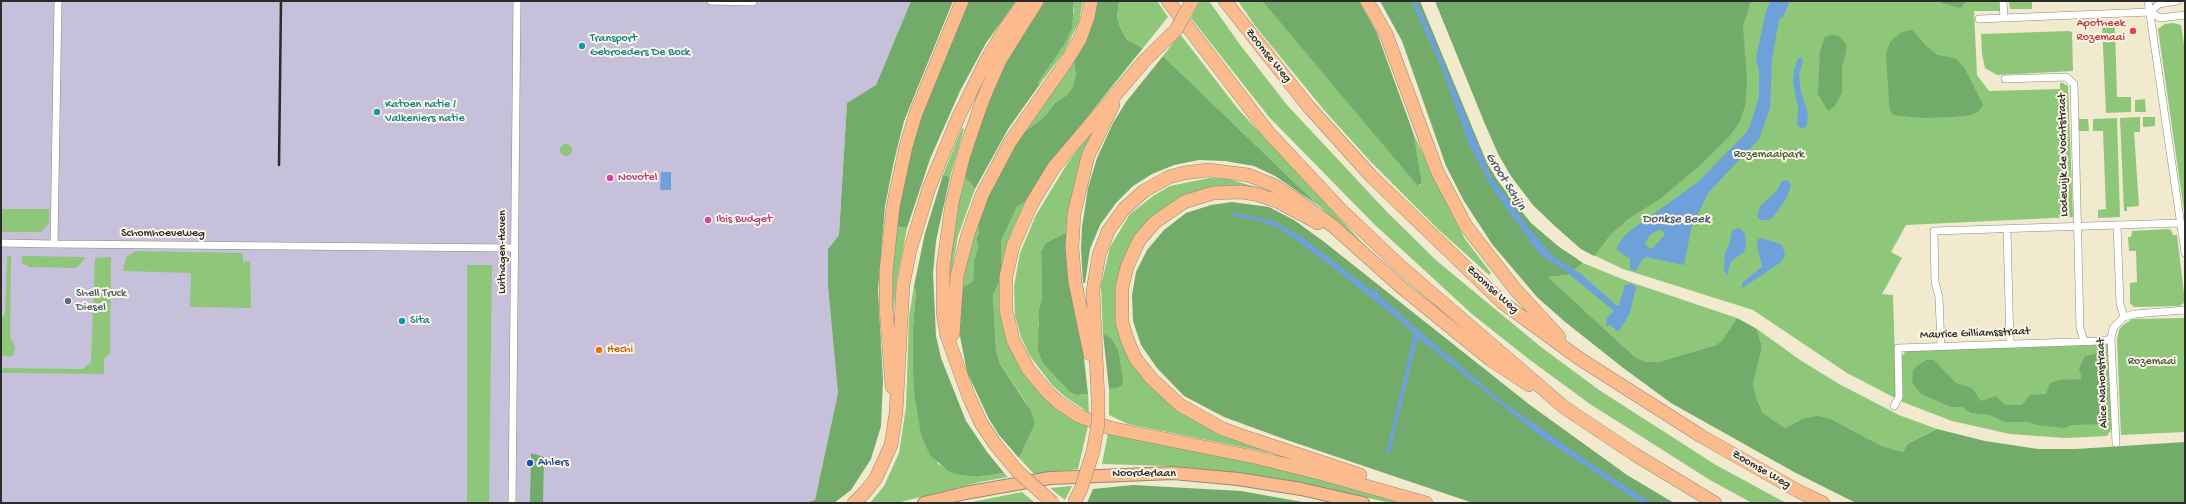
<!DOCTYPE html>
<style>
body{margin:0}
#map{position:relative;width:2186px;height:504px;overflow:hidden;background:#f1eacf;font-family:"Gochi Hand",sans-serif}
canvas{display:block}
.frame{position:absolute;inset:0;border:2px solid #2b2b2b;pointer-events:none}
</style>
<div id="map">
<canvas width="2186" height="504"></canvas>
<div class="frame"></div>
</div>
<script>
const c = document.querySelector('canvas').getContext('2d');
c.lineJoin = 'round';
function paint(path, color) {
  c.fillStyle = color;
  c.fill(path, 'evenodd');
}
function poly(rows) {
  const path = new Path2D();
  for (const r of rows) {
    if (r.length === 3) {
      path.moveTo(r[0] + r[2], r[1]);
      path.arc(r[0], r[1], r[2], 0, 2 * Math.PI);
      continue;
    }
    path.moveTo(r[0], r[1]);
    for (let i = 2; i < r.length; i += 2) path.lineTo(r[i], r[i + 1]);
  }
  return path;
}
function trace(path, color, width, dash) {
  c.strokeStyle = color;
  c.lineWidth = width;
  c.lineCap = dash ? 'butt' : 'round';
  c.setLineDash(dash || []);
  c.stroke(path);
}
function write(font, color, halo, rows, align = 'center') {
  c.font = font + ' "Gochi Hand",sans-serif';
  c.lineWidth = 4;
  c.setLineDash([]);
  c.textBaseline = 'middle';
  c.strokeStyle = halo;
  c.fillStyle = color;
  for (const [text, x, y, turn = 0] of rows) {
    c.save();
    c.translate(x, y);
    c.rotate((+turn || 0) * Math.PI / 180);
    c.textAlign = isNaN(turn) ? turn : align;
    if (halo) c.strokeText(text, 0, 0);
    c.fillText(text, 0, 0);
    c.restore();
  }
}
paint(poly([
 [1,1,911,1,876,85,847,103,839,235,828,249,828,286,838,393,815,500,806,503,1,503]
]), '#c6c0da');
paint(poly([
 [1074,1,1083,1,1079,22,1064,52,1040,84,1038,83,1064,45,1074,11],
 [1119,1,1157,1,1168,17,1143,48,1127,40,1121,29,1117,18],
 [1199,1,1209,1,1241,46,1287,105,1388,213,1437,261,1541,347,1599,390,1716,465,1786,503,1752,503,1710,480,1590,404,1530,360,1472,314,1374,224,1269,117,1191,18],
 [1238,1,1262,1,1419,186,1422,183,1414,135,1453,216,1465,239,1491,273,1489,275,1439,230,1371,162,1324,110,1256,27],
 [1435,1,1999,1,2000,11,1974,11,1977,75,1989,91,2060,89,2060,83,2063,83,2068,86,2073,217,1906,225,1891,252,1902,258,1882,294,1893,295,1896,394,1895,398,1847,373,1753,310,1623,269,1581,249,1555,226,1533,205,1511,176,1498,154],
 [2009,1,2032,1,2032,9,2010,9],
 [2173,23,2181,25,2185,51,2185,218,2158,29,2165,24],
 [2102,24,2115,27,2117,97,2131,97,2131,112,2106,113],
 [2069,31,2072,32,2073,71,1997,75,1985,68,1982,54,1981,34],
 [1180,34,1238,109,1369,250,1368,253,1163,56],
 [1074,62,1076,75,1072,88,1067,95,1054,104,1045,116,1021,135],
 [2145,99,2146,112,2135,112,2135,100],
 [2140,117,2140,132,2134,132,2139,206,2127,207,2127,211,2124,211,2120,118],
 [2143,117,2155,117,2155,126,2143,127],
 [2117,118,2120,217,2098,218,2098,210,2106,209,2103,131,2093,131,2093,119],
 [2079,119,2088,119,2089,131,2079,131],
 [962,128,964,129,950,177,943,175],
 [1091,132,1093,133,1067,232,1046,243,1041,251,1042,298,1038,326,1077,395,1088,394,1089,413,1064,396,1052,385,1030,356,1021,337,1015,316,1014,286,1020,253,1036,215,1067,164],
 [566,150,6],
 [964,176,975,189,958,236,950,280,947,281,950,243],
 [1209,178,1228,179,1263,189,1244,186,1168,206,1117,282,1115,304,1116,320,1146,379,1271,453,1128,424,1109,415,1109,389,1116,388,1103,334,1101,286,1110,247,1130,214,1153,196,1170,186],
 [1027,201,1014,226,1004,254,1001,280,1002,317,1050,403,1067,416,1088,426,1078,469,1034,474,1019,458,1035,424,1025,401,1000,364,996,350,993,294,1001,280,1001,241,1017,207],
 [1,209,49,209,49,223,41,232,1,232],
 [977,221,979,233,976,239,978,248,974,260,973,281,962,288,964,271],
 [895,226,907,228,897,279,893,316,890,279],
 [2168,229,2171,230,2173,235,2177,235,2185,302,2180,306,2134,307,2130,303,2130,283,2137,282,2136,251,2129,251,2128,237,2131,237,2132,231],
 [136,251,243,253,243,262,250,261,251,308,190,307,191,273,123,271,126,257],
 [7,256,11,256,10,337,15,347,14,355,10,357,1,355,1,316,5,315],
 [22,256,84,257,84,260,76,268,30,267,22,263],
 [111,257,110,354,104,359,104,374,1,373,3,368,82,369,91,363,95,258],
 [1583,263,1627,281,1737,318,1722,342,1716,345,1658,362,1646,362,1635,357,1548,277,1567,275],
 [467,265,492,265,489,503,467,503],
 [914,286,916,292,913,326,914,391,938,464,960,475,977,477,1004,473,1008,477,980,482,897,503,870,503,884,486,899,453,906,407,909,316],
 [2185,318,2185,432,2121,435,2117,339,2119,330,2122,326,2132,319],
 [1757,329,1800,360,1839,384,1899,415,1937,429,1907,444,1903,452,1882,446,1831,419,1802,419,1785,428,1763,413,1757,400,1753,385,1762,347],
 [2110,344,2113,427,2107,436,2065,438,2010,434,1952,421,1900,401,1903,388,1901,357,1906,351],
 [1108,433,1295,470,1411,503,1391,503,1292,481,1246,474,1166,466,1102,464],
 [1072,486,1065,500,1050,488],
 [1022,492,1035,503,968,503,977,501]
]), '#8ec67a');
paint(poly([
 [911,1,953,1,904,121,894,161,885,206,878,290,883,380,881,426,871,459,851,490,834,503,806,503,815,500,838,393,828,286,828,249,839,235,847,103,876,85],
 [968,1,1016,1,986,43,960,91,930,159,907,228,895,226,913,138],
 [1043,1,1074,1,1072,28,1064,45,1038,83,1040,84,1008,129,975,189,964,176,982,121,999,76,1017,39],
 [1097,1,1119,1,1117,18,1121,29,1127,40,1143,48,1064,146,1027,201,1017,207,1001,241,1001,280,993,294,996,350,1000,364,1031,411,1035,424,1019,458,999,435,989,419,967,372,960,336,958,309,962,288,973,281,974,260,978,248,976,239,979,233,977,221,988,195,1021,135,1045,116,1054,104,1067,95,1072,88,1076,75,1074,62,1089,32],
 [1262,1,1359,1,1377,33,1414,135,1422,183,1418,186],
 [1380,1,1420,1,1487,163,1498,181,1531,223,1558,246,1583,263,1567,275,1548,277,1635,357,1646,362,1658,362,1716,345,1722,341,1737,318,1757,329,1762,347,1753,385,1757,400,1763,413,1785,428,1802,419,1817,416,1831,419,1882,446,1903,452,1907,444,1937,429,1985,441,2038,449,2076,449,2185,442,2185,503,1856,503,1794,472,1671,403,1622,367,1564,321,1537,297,1492,244,1464,201,1446,166,1402,41],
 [1435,1,1751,1,1743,26,1747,81,1745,106,1740,121,1729,137,1698,167,1660,199,1628,219,1611,234,1594,256,1581,249,1555,226,1533,205,1511,176,1498,153,1485,124],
 [1941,1,1967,1,1960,8,1942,3],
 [1912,30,1927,47,1937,55,1955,58,1964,67,1983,105,1979,111,1971,115,1952,117,1921,118,1893,115,1890,110,1889,101,1886,54,1890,42,1902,32],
 [1832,35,1839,36,1846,44,1846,52,1842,67,1842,93,1835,106,1828,111,1818,94,1820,51,1825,37],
 [1163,56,1319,206,1275,176,1254,166,1225,161,1199,160,1174,165,1152,174,1133,186,1116,203,1100,225,1090,249,1085,283,1083,283,1081,249,1082,227,1088,188,1097,158,1113,123,1126,102],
 [943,175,950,177,936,241,933,273,936,336,941,358,966,421,987,452,1004,473,977,477,960,475,948,471,930,455,921,435,914,391,913,365,913,326,916,292,914,286,925,233],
 [1232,202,1269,207,1294,220,1323,241,1530,405,1627,475,1674,503,1473,503,1284,439,1224,417,1184,396,1157,368,1141,345,1133,321,1132,295,1136,272,1147,250,1164,230,1186,213,1211,205],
 [1067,232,1067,272,1082,340,1088,394,1077,395,1070,392,1044,364,1038,351,1039,310,1042,298,1041,251,1046,243],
 [1103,334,1111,338,1118,350,1123,380,1122,385,1117,388,1109,389],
 [2096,354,2105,361,2107,370,2108,415,2102,424,2071,425,2064,428,2037,425,2029,422,2005,422,1990,415,1971,413,1962,407,1951,407,1921,394,1912,382,1913,371,1917,366,1926,360,1934,360,1956,383,1972,388,1981,401,1996,396,2005,405,2022,405,2030,395,2046,394,2050,383,2059,380,2082,379,2079,368,2085,356],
 [531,453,544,457,543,503,530,503],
 [1133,485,1241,491,1308,503,1087,503,1093,489]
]), '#72ab6a');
paint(poly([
 [1411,1,1416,1,1429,28,1491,176,1529,228,1555,258,1580,273,1616,305,1619,305,1625,285,1632,284,1636,287,1630,313,1619,331,1615,331,1615,329,1610,324,1607,327,1606,324,1607,318,1614,311,1564,270,1540,255,1492,188,1470,147,1440,65],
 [1770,1,1790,1,1783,17,1779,19,1772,60,1770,108,1759,139,1708,193,1691,229,1684,265,1646,257,1642,260,1636,271,1630,269,1630,259,1617,250,1618,245,1622,239,1627,233,1698,182,1746,133,1750,126,1759,97,1759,71,1756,59,1765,15],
 [1660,229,1665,233,1663,237,1652,249,1646,246,1645,243,1650,235],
 [1801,57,1803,62,1799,73,1801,92,1808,114,1807,125,1802,129,1797,125,1798,108,1793,82,1794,70,1798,58],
 [661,172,671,172,671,190,660,190],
 [1788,180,1791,186,1786,199,1773,217,1768,220,1760,220,1757,216,1760,206,1776,192,1782,181],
 [1233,212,1274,221,1302,237,1370,289,1373,291,1377,289,1378,294,1417,329,1502,401,1590,463,1652,503,1642,503,1635,499,1540,436,1420,339,1417,342,1389,455,1386,453,1414,334,1398,319,1336,270,1282,230,1263,222,1233,216],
 [1739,228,1745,233,1746,244,1744,252,1731,261,1727,276,1724,270,1725,254,1729,245,1732,230],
 [1762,238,1782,245,1785,255,1781,262,1741,289,1743,282,1762,267,1757,245,1758,239]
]), '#6ea0d9');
const minor = poly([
 [58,1,54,244,514,248],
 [711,1,753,2],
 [2003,1,2004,18],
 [2148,1,2185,253],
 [2150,12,2159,4,2177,1],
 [1979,19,2150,12,2160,18,2185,15],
 [2005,79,2066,77,2074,84,2080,328,2084,341],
 [2117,225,2120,304,2124,317],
 [2007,229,2010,344],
 [1,243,54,244],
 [1941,346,1939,297,1935,282,1934,231,2180,223],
 [1894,406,1899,397,1898,348,2102,341,2111,339],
 [2116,443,2111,339,2113,328,2124,317,2135,314,2185,310],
 [512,503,517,1]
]);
const trunk = poly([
 [924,503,965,493,1050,478,1173,473,1238,479,1301,489,1363,503]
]);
const motorway = poly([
 [1168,1,1268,132,1340,209,1400,266,1565,408,1634,454,1715,503],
 [1225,1,1308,106,1372,177,1503,303,1580,359,1701,436,1798,491,1823,503],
 [1367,1,1386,34,1437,171,1466,226,1515,289,1559,337],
 [1145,60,1054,167,1032,203,1013,246,1006,277,1006,310,1013,340,1028,369,1048,393,1058,402,1079,416,1110,428,1259,458,1323,474,1426,503],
 [1318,223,1277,201,1255,194,1241,192,1213,193,1184,202,1155,222,1140,239,1136,247,1127,267,1122,287,1122,322,1127,339,1135,358,1151,378,1180,405,1223,429,1248,438,1360,475],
 [953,334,957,276,968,234,982,195,1010,142,1064,65,1080,39,1088,17,1091,1],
 [1090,354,1075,282,1072,247,1074,214,1088,156,1113,105],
 [892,387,886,307,886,272,893,207,906,146,916,113,962,1],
 [1098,399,1093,291,1099,255,1108,231,1124,209,1144,191,1169,177,1184,173,1208,170,1248,175,1273,185,1294,198,1334,227,1401,287,1491,360,1529,385],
 [995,444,981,423,969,397,947,336,943,312,943,268,952,203,964,154,983,99,1000,60,1037,1],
 [854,503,866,491,876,478,891,445,896,413,903,285,910,250,929,188,958,118,986,61,1006,27,1025,1]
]);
trace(minor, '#8e8a7d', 8);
trace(trunk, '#8e8a7d', 14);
trace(motorway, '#8e8a7d', 14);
trace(minor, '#fff', 7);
trace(trunk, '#fbbb8c', 12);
trace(motorway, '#fbbb8c', 13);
trace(poly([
 [279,165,281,1]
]), '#2b2b2b', 2.5);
const motorwayBridge = poly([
 [1145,60,1176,30,1192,1],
 [995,444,1018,472,1053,503],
 [1074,503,1081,489,1093,452,1098,424,1098,399]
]);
trace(motorwayBridge, '#8e8a7d', 14, []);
trace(motorwayBridge, '#fbbb8c', 13);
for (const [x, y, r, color] of [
 [2133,31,4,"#e0444e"],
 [582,46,4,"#0f9aa8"],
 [377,112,4,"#0f9aa8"],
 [610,178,4,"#d1479c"],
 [708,220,4,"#d1479c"],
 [68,301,4,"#5c6f8a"],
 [402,321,4,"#0f9aa8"],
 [599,350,4,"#e8710a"],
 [530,463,4,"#1a4fb4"]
]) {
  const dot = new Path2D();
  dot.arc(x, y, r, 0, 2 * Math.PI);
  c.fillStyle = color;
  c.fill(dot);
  trace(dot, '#fcf5e5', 1.5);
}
write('12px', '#be3a42', '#fcf5e5', [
 ["Apotheek",2125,24],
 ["Rozemaai",2125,38]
], 'right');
write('12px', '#0d838f', '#fcf5e5', [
 ["Transport",590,39],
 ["Gebroeders De Bock",590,53],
 ["Katoen natie /",385,105],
 ["Valkeniers natie",385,119],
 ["Sita",410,321]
], 'left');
write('12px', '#2b2b2b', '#fcf5e5', [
 ["Zoomse Weg",1268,56,51],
 ["Lodewijk de Vochtstraat",2064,155,-91],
 ["Schomhoeveweg",163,234],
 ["Luithagen-Haven",503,252,-90],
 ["Zoomse Weg",1492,290,42],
 ["Maurice Gilliamsstraat",1975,334,-2],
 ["Alice Nahonstraat",2103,383,-92],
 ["Zoomse Weg",1761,470,30],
 ["Noorderlaan",1144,474]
]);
write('12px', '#495a43', '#fcf5e5', [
 ["Rozemaaipark",1769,155],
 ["Rozemaai",2152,362]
]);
write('12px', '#b23c85', '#fcf5e5', [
 ["Novotel",618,178],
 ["Ibis Budget",716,220]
], 'left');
write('12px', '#4e5e75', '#fcf5e5', [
 ["Shell Truck",76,294],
 ["Diesel",76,308]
], 'left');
write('12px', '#c56008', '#fcf5e5', [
 ["Hechi",607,350]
], 'left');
write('12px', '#164399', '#fcf5e5', [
 ["Ahlers",538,463]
], 'left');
write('italic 13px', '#465a71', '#fcf5e5', [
 ["Groot Schijn",1505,182,58],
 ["Donkse Beek",1676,220]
]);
</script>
